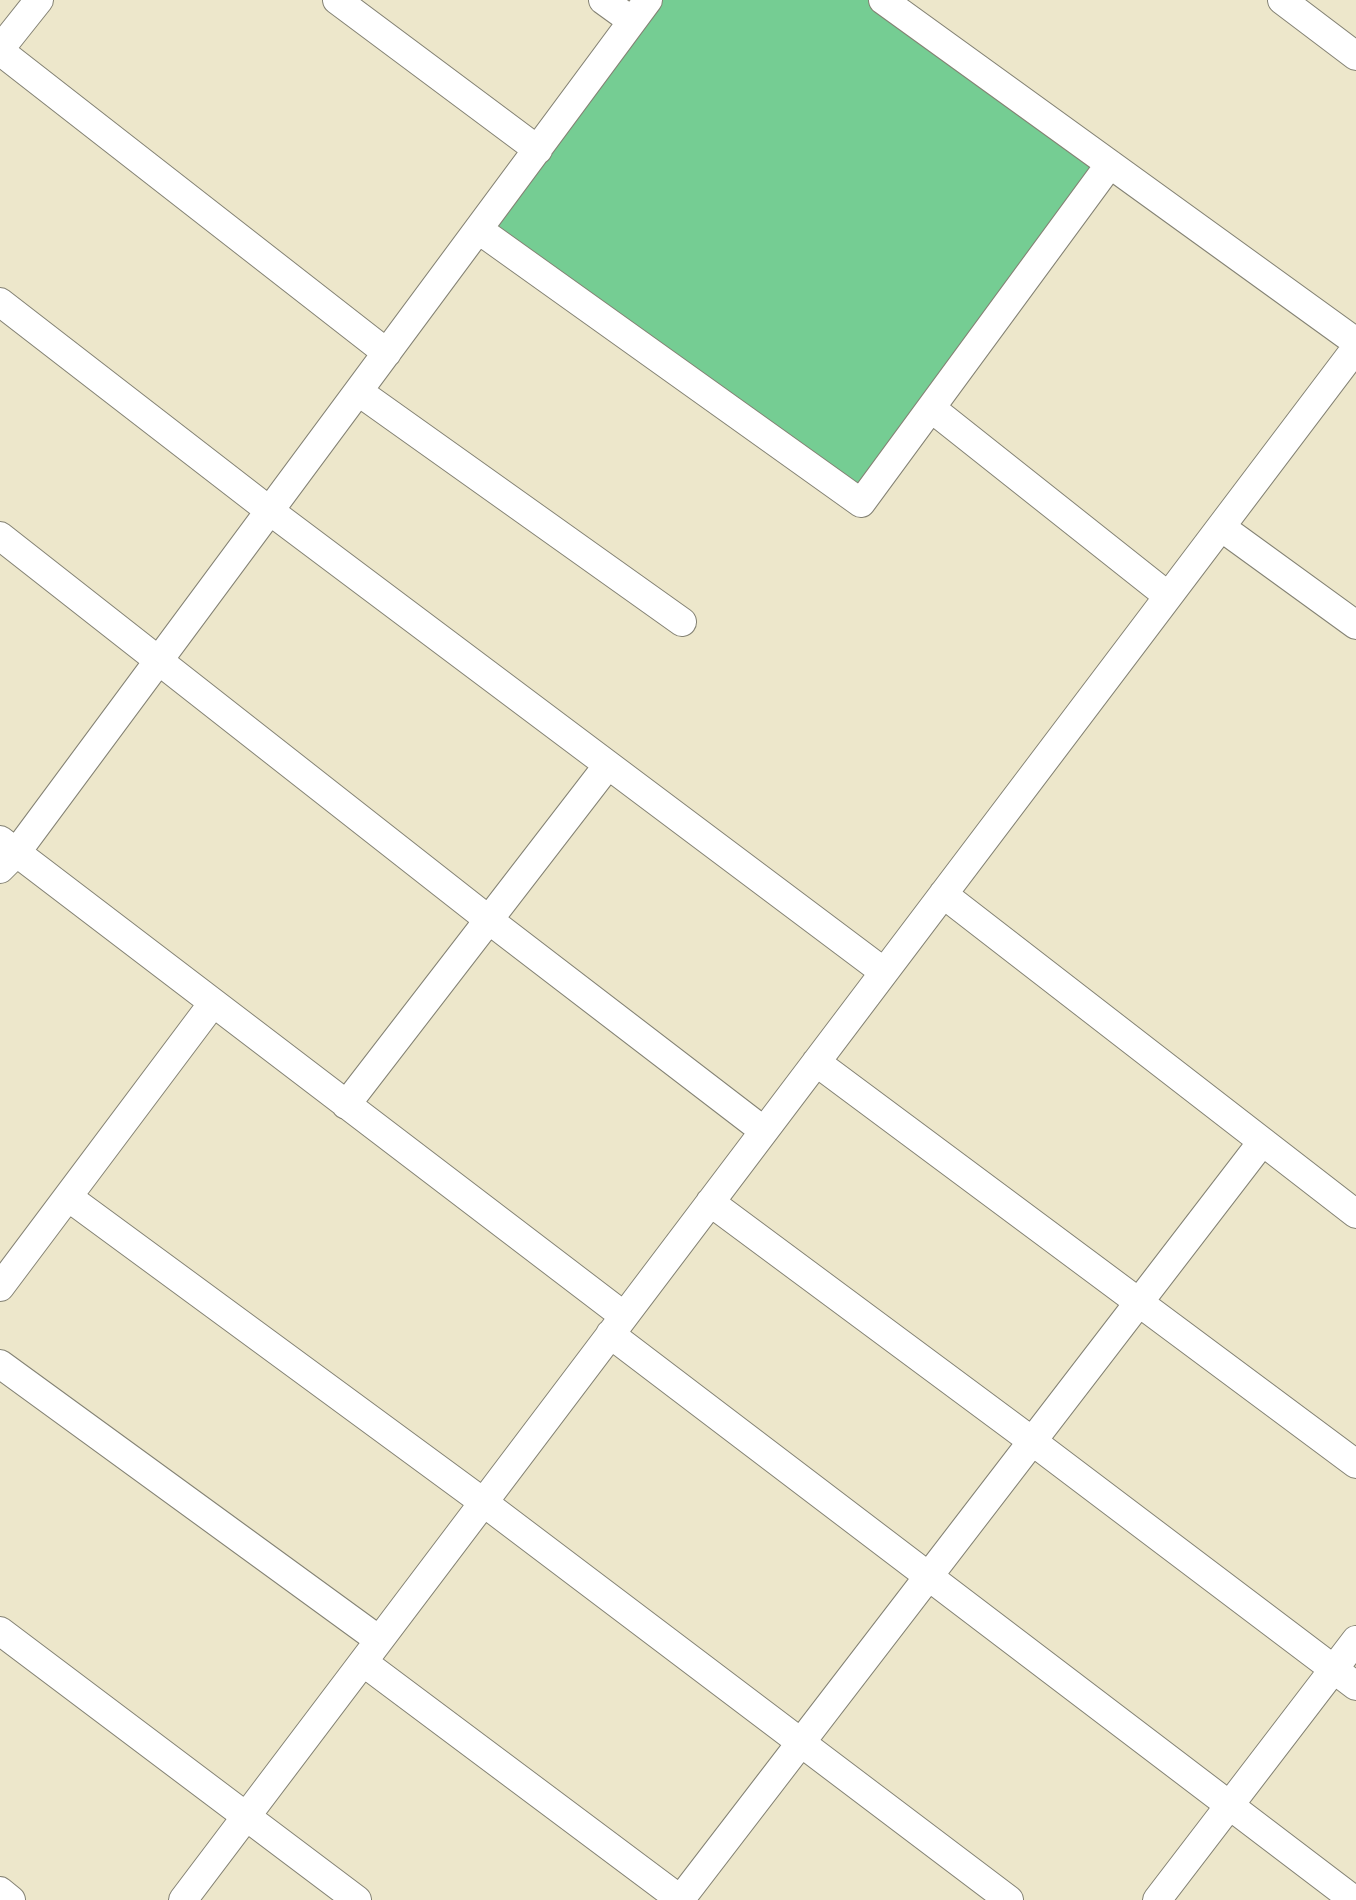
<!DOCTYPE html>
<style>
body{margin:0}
canvas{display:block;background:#ede7cb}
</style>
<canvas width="1356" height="1900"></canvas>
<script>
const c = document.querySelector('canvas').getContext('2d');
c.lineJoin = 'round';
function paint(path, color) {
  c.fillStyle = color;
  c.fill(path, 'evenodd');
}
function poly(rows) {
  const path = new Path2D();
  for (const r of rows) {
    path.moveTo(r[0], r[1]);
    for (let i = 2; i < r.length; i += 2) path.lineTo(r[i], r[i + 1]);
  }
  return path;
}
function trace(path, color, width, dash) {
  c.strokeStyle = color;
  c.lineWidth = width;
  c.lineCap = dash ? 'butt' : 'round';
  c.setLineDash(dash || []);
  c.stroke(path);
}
paint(poly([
 [648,0,883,0,1110,164,861,503,479,230]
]), '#75cd93');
const street = poly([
 [337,0,538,150],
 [603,0,632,21],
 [883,0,1356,342],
 [1282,0,1356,56],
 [0,49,39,0],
 [0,51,387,353],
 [479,230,861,503,1110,164],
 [0,302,270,511,884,972],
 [359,392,682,622],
 [931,408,1168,596],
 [1221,527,1356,625],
 [0,536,489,920,764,1131],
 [0,840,624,1316],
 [0,869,16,853,648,0],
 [943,894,1356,1214],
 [816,1062,1356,1464],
 [346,1105,608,765],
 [68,1197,483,1502,1009,1900],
 [710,1202,1032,1441,1356,1686],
 [0,1287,213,1003],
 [610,1334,1354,1900],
 [0,1364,379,1640],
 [0,1631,357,1900],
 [363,1662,681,1900],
 [0,1891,11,1900],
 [183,1900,1356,348],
 [680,1900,1262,1142],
 [1157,1900,1356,1640]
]);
trace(street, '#848274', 30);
trace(street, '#fff', 28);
</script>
